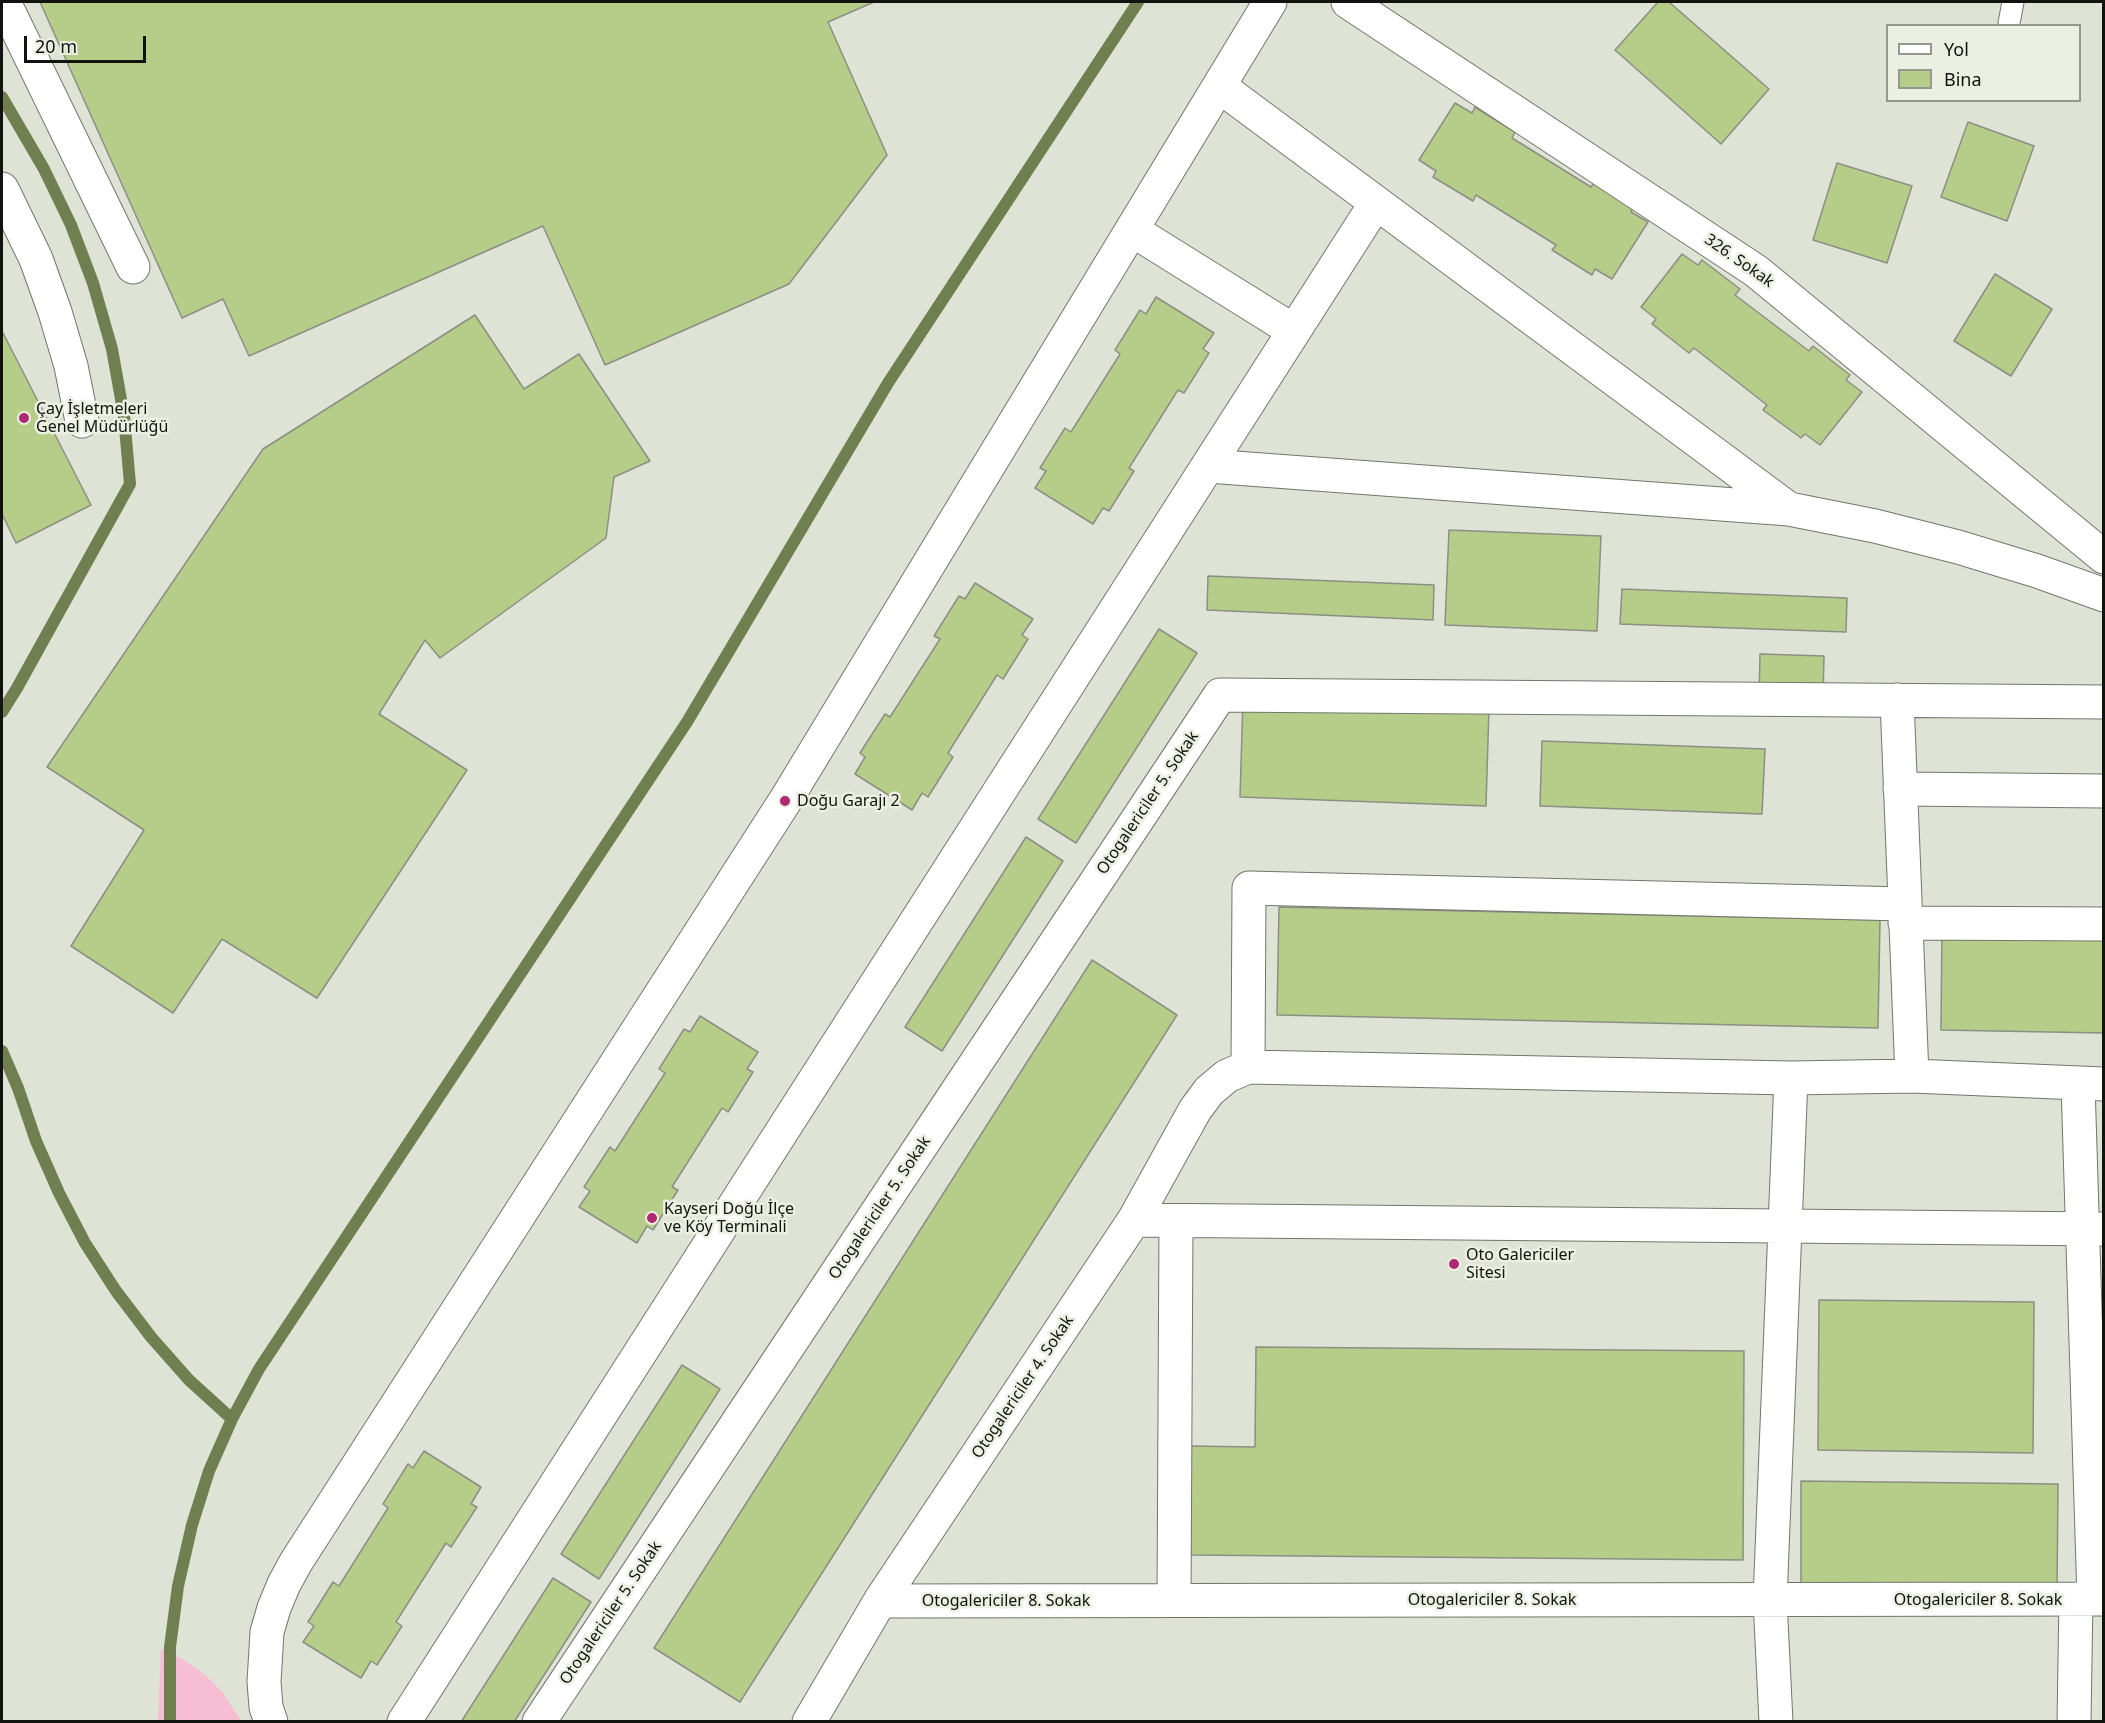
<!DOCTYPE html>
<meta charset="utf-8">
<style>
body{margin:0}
#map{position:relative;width:2105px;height:1723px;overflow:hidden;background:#dee3d6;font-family:"Noto Sans",sans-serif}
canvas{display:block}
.frame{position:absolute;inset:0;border:3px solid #12130f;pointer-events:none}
.legend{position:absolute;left:1886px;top:24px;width:195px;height:78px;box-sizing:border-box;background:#ebf0e3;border:2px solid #94988e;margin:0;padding:8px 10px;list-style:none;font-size:18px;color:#12130f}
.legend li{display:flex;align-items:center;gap:12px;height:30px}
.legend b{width:30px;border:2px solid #94988e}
.scale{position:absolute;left:24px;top:36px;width:122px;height:27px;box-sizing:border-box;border:3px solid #12130f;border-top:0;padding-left:8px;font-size:18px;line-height:21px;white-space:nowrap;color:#12130f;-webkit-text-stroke:4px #ebf0e3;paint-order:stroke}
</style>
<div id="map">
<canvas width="2105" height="1723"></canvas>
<div class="frame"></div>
<ul class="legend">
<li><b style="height:8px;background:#fff"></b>Yol</li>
<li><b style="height:16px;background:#b6cc89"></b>Bina</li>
</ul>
<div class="scale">20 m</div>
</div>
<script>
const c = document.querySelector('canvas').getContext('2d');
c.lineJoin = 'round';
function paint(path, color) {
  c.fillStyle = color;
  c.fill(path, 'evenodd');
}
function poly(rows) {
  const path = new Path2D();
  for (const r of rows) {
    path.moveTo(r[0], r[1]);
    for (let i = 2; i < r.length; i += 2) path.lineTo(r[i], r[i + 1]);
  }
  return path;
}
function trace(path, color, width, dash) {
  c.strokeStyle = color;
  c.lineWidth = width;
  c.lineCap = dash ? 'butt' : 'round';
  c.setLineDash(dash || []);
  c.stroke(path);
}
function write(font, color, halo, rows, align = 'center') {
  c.font = font + ' "Noto Sans",sans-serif';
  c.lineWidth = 5;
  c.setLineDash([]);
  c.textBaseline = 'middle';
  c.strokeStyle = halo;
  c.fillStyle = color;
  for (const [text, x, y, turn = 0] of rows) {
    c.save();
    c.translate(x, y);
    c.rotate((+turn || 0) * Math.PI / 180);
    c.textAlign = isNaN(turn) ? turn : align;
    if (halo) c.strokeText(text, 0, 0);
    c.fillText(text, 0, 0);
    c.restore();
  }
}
paint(poly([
 [161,1649,184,1660,205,1675,223,1693,241,1721,158,1721]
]), '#f6bdd5');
trace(poly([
 [2,97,44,169,71,225,93,283,112,349,124,416,130,484,17,688,2,712],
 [2,1051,18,1088,36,1141,59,1193,85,1243,116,1291,151,1337,189,1380,232,1419],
 [170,1722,170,1647,178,1586,192,1525,209,1471,232,1419,259,1369,687,722,888,383,1138,2]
]), '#707f50', 12);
const building = poly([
 [40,2,874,2,828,22,887,155,789,284,605,365,543,226,249,356,223,299,182,318,40,2],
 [1658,2,1669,2,1769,89,1721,144,1615,50,1658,2],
 [1455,103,1472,113,1475,107,1515,132,1512,138,1591,187,1595,181,1634,206,1631,212,1648,222,1612,279,1595,269,1592,275,1552,250,1556,245,1476,195,1473,201,1433,177,1436,171,1419,160,1455,103],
 [1968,122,2034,146,2007,221,1941,197,1968,122],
 [1837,163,1912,186,1887,263,1813,240,1837,163],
 [1682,254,1698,265,1702,260,1740,289,1735,295,1809,351,1813,346,1850,375,1846,380,1862,392,1820,445,1805,434,1801,438,1763,410,1767,405,1694,348,1689,353,1652,324,1656,319,1641,307,1682,254],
 [1995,274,2052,309,2011,376,1954,341,1995,274],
 [1156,297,1214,333,1203,349,1209,353,1184,393,1178,390,1129,468,1134,471,1109,511,1103,508,1093,524,1035,488,1046,471,1040,468,1065,428,1071,432,1120,354,1115,350,1140,310,1146,314,1156,297],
 [475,315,524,389,579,354,650,461,614,477,606,538,440,658,425,640,379,714,467,770,317,998,222,939,173,1013,71,946,144,830,47,767,263,449,475,315],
 [2,331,91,505,16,543,2,514,2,331],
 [1449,530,1601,536,1597,631,1445,625,1449,530],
 [1208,576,1434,585,1433,620,1207,610,1208,576],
 [975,583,1033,619,1022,635,1028,639,1003,679,997,675,948,753,953,757,928,797,922,793,912,810,855,774,865,757,860,753,885,714,890,717,940,639,934,636,959,596,965,599,975,583],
 [1622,589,1847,598,1846,632,1620,624,1622,589],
 [1159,629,1197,653,1076,843,1038,819,1159,629],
 [1760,654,1824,656,1823,697,1759,695,1760,654],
 [1243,699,1489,708,1486,806,1240,797,1243,699],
 [1542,741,1765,749,1762,814,1540,806,1542,741],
 [1026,837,1063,861,942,1051,905,1027,1026,837],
 [1279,907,1880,920,1878,1028,1277,1015,1279,907],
 [1942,922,2104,925,2104,1033,1941,1030,1942,922],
 [1092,960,1177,1015,740,1702,654,1648,1092,960],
 [700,1016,758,1052,747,1069,753,1072,728,1112,722,1108,672,1187,678,1190,653,1230,647,1226,637,1243,579,1207,590,1191,584,1187,610,1147,615,1151,665,1073,659,1069,684,1029,690,1032,700,1016],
 [1819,1300,2034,1302,2033,1453,1818,1450,1819,1300],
 [1256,1347,1744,1351,1743,1560,1190,1555,1191,1446,1255,1447,1256,1347],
 [682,1365,720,1389,599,1579,561,1554,682,1365],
 [424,1451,481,1487,471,1504,477,1507,451,1547,446,1543,396,1622,402,1626,377,1665,371,1661,361,1678,303,1642,314,1626,308,1622,333,1582,339,1586,388,1508,383,1504,408,1464,413,1468,424,1451],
 [1801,1481,2058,1484,2057,1588,1801,1585,1801,1481],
 [553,1578,591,1602,514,1722,461,1722,553,1578]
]);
paint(building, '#b6cc89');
trace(building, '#8b8f84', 1.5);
const service = poly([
 [2009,23,2013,2]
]);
const minor = poly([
 [4,2,133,267],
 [1348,2,1756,271,2104,557],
 [1219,86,1789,509,1875,526,1958,547,2037,571,2104,595],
 [2,189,36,259,55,312,71,366,82,421],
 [1132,230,1294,331],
 [1208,466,1789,509],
 [1897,700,1912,1076],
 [1900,789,2104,791],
 [1905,923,2104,924],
 [1248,1067,1249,888,1904,904],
 [2078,1084,2094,1599],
 [1134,1220,2104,1229],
 [1174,1599,1176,1221],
 [880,1601,2104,1599],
 [271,1722,266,1707,264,1682,267,1632,274,1608,284,1584,296,1562,785,801,1270,2],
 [404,1722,1376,203],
 [539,1722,1220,695,2104,702],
 [809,1722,880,1601,1134,1220,1195,1110,1209,1091,1227,1076,1248,1067,1791,1078,1912,1076,2104,1084],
 [1776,1722,1770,1600,1791,1078],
 [2074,1722,2076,1599]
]);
trace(service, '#72766b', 23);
trace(minor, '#72766b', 35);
trace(service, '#fff', 21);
trace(minor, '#fff', 33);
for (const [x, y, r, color] of [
 [24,418,6,"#ad2973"],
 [785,801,6,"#ad2973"],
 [652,1218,6,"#ad2973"],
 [1454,1264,6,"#ad2973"]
]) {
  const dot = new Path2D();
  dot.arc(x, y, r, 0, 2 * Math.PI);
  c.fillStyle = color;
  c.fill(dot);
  trace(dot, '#ebf0e3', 2);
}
write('16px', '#12130f', '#ebf0e3', [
 ["326. Sokak",1739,261,35],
 ["Otogalericiler 5. Sokak",1148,803,-56],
 ["Otogalericiler 5. Sokak",880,1208,-56],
 ["Otogalericiler 4. Sokak",1023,1387,-56],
 ["Otogalericiler 8. Sokak",1492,1600],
 ["Otogalericiler 8. Sokak",1978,1600],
 ["Otogalericiler 8. Sokak",1006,1601],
 ["Otogalericiler 5. Sokak",611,1613,-56]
]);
write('16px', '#12130f', '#ebf0e3', [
 ["Çay İşletmeleri",36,409],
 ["Genel Müdürlüğü",36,427],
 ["Doğu Garajı 2",797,801],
 ["Kayseri Doğu İlçe",664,1209],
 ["ve Köy Terminali",664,1227],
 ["Oto Galericiler",1466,1255],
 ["Sitesi",1466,1273]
], 'left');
</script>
